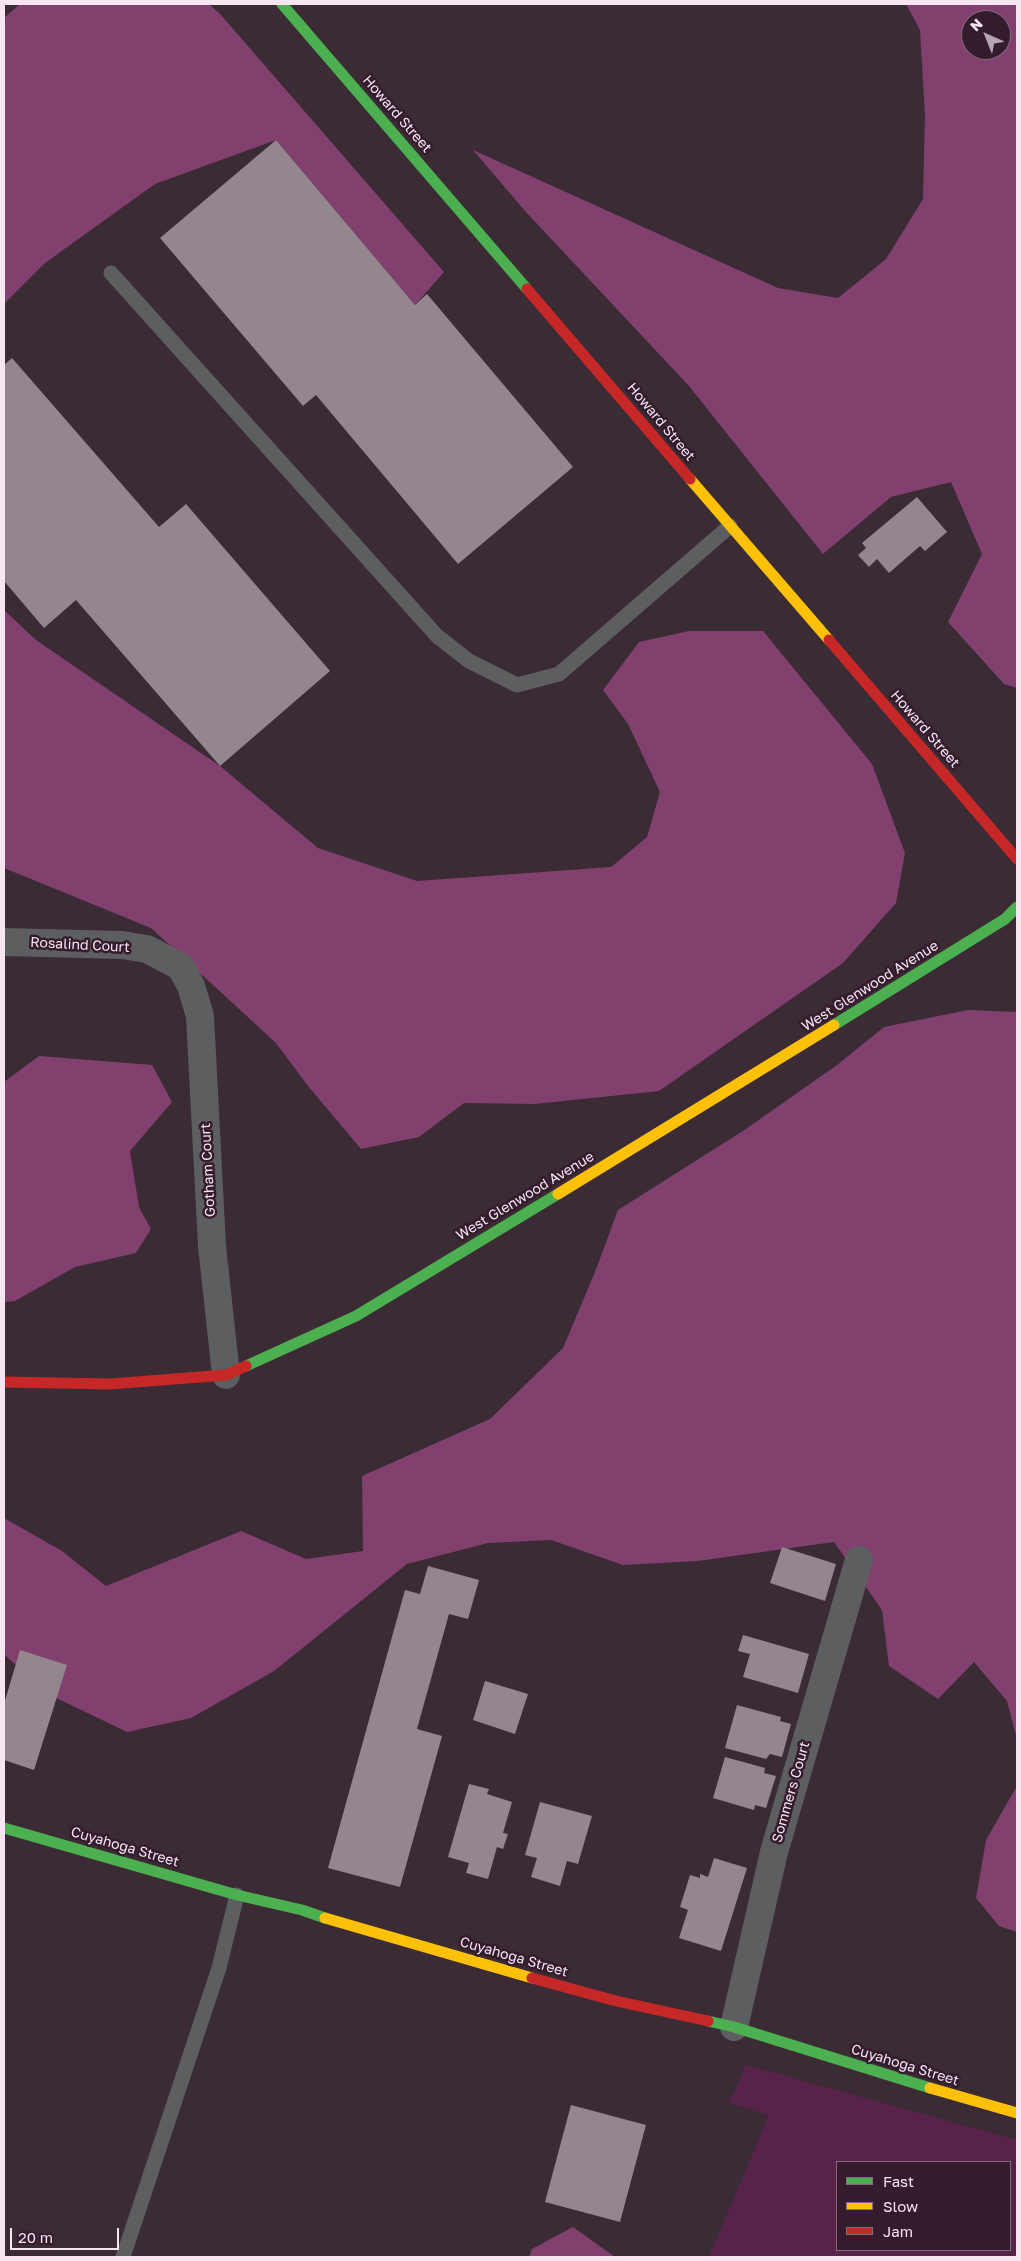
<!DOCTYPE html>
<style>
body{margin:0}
#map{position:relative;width:1021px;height:2261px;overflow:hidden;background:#3a2b35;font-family:"Golos Text",sans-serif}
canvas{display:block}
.frame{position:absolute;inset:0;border:5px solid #f7e5f1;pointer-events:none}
.legend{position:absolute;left:836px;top:2161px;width:175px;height:90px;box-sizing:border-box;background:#351c2d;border:1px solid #836c7b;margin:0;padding:6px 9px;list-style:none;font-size:15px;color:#f7e5f1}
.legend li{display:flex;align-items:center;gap:10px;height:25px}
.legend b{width:25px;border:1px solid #836c7b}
.north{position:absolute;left:961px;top:10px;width:50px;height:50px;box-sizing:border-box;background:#351c2d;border:1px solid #836c7b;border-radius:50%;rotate:316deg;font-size:14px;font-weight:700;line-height:20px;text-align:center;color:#f7e5f1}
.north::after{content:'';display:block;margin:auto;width:18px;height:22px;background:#b5a4af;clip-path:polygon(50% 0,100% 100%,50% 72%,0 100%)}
.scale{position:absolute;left:10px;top:2228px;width:109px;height:22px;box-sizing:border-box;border:2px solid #f7e5f1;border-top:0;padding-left:6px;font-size:15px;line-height:18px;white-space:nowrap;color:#f7e5f1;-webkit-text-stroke:4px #351c2d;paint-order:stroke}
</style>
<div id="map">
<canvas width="1021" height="2261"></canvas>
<div class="frame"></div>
<ul class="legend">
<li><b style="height:6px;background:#4caf50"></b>Fast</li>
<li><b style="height:6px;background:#ffc107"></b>Slow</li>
<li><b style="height:6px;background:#c62828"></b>Jam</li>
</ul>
<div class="north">N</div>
<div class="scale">20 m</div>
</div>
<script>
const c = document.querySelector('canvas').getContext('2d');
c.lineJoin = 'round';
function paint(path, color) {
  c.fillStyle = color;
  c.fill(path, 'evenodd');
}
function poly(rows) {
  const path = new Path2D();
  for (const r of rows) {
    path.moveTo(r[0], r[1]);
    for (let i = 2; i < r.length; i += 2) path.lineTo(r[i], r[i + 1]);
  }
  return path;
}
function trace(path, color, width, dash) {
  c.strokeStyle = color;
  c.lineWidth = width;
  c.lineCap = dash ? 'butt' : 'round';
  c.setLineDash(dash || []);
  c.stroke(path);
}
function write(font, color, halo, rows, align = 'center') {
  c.font = font + ' "Golos Text",sans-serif';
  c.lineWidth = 5;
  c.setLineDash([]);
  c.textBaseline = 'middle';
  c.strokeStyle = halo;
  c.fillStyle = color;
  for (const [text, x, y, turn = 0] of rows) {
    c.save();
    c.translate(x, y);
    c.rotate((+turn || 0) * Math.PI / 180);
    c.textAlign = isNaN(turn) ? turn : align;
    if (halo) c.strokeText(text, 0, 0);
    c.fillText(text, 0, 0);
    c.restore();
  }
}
paint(poly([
 [746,2065,1017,2140,1017,2257,709,2257,769,2115,729,2103],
 [837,2162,1010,2162,1010,2250,837,2250]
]), '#58234a');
paint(poly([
 [20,4,209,4,221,15,444,272,415,305,276,140,155,184,45,263,4,304,4,18],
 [906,4,1017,4,1017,688,1004,684,948,622,982,554,951,482,891,497,823,554,689,386,525,211,473,150,778,288,838,298,886,259,923,199,925,116,920,30],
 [971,20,1001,20,1001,50,971,50],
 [4,610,36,640,220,766,318,848,417,881,611,867,647,837,660,792,628,724,603,690,639,642,689,631,763,631,872,764,905,853,896,903,843,963,659,1091,535,1104,464,1103,419,1137,361,1149,308,1086,276,1043,151,928,4,868],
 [968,1010,1017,1012,1017,1739,1007,1701,974,1662,938,1699,889,1666,882,1610,834,1542,698,1561,623,1565,551,1540,488,1543,407,1564,274,1671,191,1718,127,1732,44,1692,4,1654,4,1518,62,1551,106,1586,241,1531,306,1559,363,1551,362,1476,490,1419,563,1348,595,1272,618,1210,743,1131,837,1065,884,1027],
 [39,1056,152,1065,172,1102,130,1151,139,1207,151,1229,136,1253,75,1267,15,1301,4,1302,4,1082],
 [1017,1786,1017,1932,999,1926,976,1898,986,1840],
 [573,2227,615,2257,529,2257,532,2249]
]), '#82406e');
paint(poly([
 [276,140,415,305,427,294,573,467,458,564,316,395,303,406,160,238],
 [12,358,159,527,186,504,330,671,220,766,76,600,44,628,4,581,4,365],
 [917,497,947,532,925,551,920,546,889,573,877,559,869,567,858,555,866,548,862,543],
 [782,1547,836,1564,825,1601,770,1583],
 [428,1566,479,1580,468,1619,449,1614,417,1729,442,1736,400,1887,328,1868,405,1590,420,1594],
 [743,1635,809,1654,798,1693,743,1677,750,1654,738,1651],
 [20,1650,67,1665,34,1770,4,1760,4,1704],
 [485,1681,528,1694,515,1734,473,1720],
 [737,1705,781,1717,780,1721,791,1724,782,1757,770,1754,766,1759,725,1748],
 [725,1757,765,1768,764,1773,776,1776,766,1808,755,1805,754,1810,713,1798],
 [469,1784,489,1789,487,1794,512,1802,503,1833,508,1834,503,1849,497,1847,488,1879,466,1873,469,1863,448,1857],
 [540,1802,592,1816,578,1864,567,1861,560,1886,531,1877,537,1858,525,1855],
 [714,1858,747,1868,721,1951,679,1938,688,1910,680,1907,690,1875,700,1878,700,1874,708,1877],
 [571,2105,646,2125,620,2222,545,2202]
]), '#94868f');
trace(poly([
 [111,273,437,636,469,661,517,685,559,674,730,526],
 [123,2257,219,1968,237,1895]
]), '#5c5e5f', 15);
trace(poly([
 [4,942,122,945,147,949,181,967,191,986,200,1016,212,1246,226,1375],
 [734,2027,774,1852,859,1560]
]), '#5c5e5f', 28);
trace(poly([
 [282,4,527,289],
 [834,1025,1005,919,1017,907],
 [246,1366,356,1316,558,1194],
 [4,1828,237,1895,302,1910,325,1918],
 [708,2021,734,2027,930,2088]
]), '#4caf50', 11);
trace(poly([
 [690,479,829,640],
 [558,1194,834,1025],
 [325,1918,532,1978],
 [930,2088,1017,2113]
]), '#ffc107', 11);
trace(poly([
 [527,289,690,479],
 [829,640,1017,859],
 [4,1382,110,1384,226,1375,246,1366],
 [532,1978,616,2001,708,2021]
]), '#c62828', 11);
write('14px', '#f7e5f1', '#351c2d', [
 ["Howard Street",397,114,49],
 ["Howard Street",661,422,50],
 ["Howard Street",925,729,49],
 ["Rosalind Court",80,945,3],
 ["West Glenwood Avenue",870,986,-32],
 ["Gotham Court",208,1170,-93],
 ["West Glenwood Avenue",525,1196,-31],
 ["Sommers Court",791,1792,-74],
 ["Cuyahoga Street",125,1847,16],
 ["Cuyahoga Street",514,1957,16],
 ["Cuyahoga Street",905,2065,17]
]);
</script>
